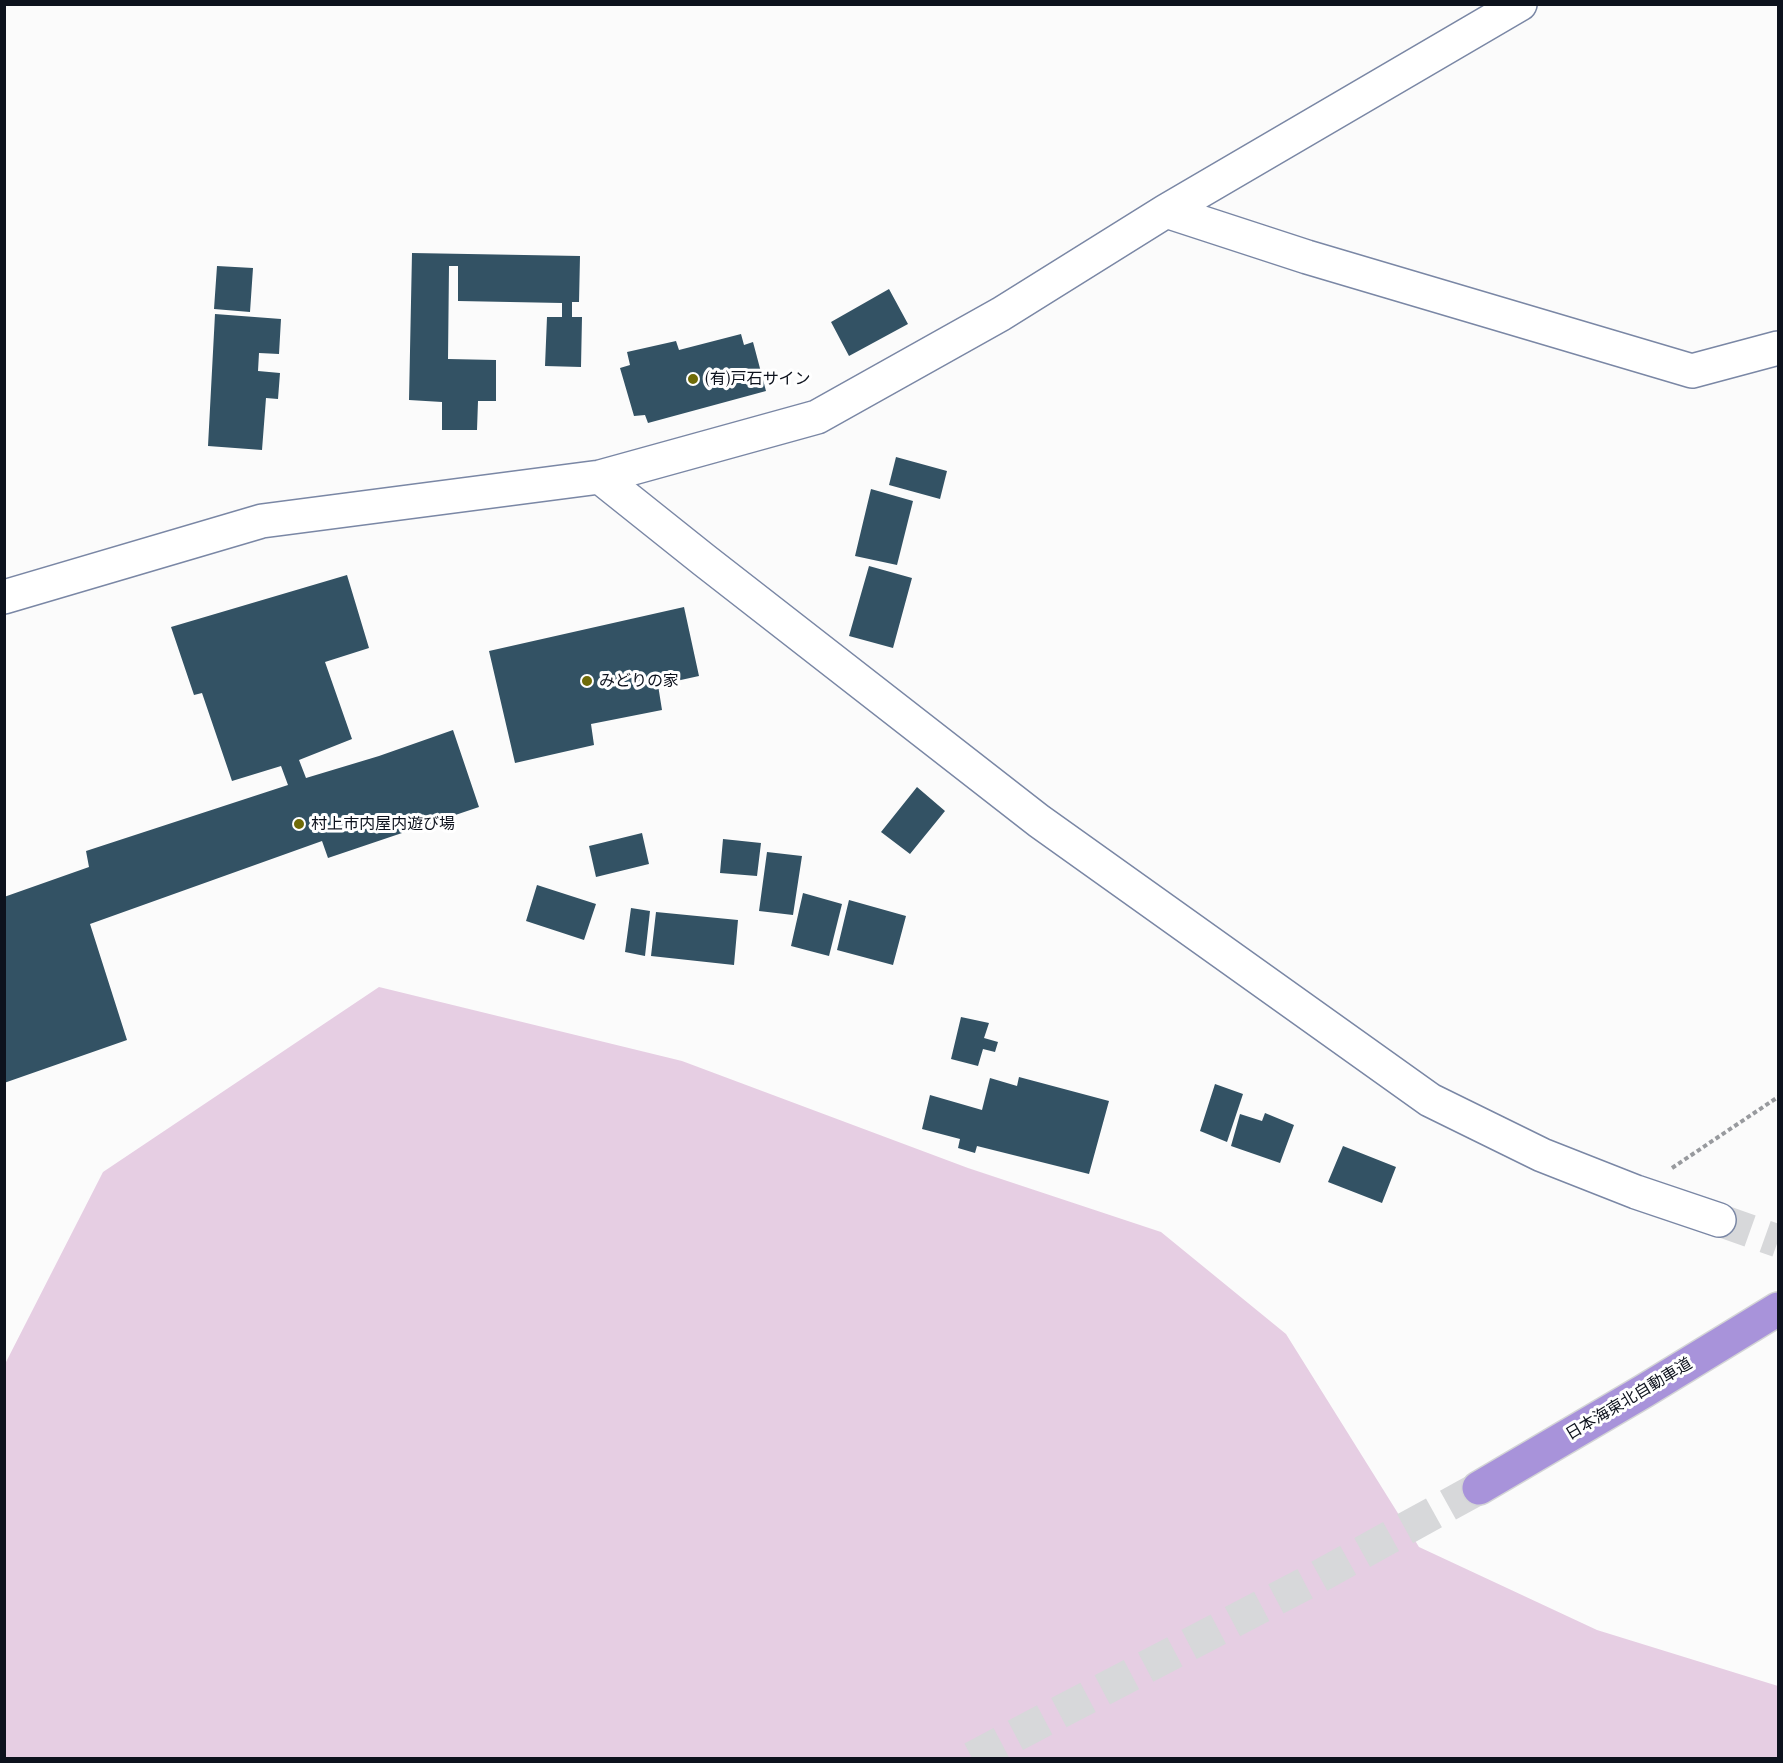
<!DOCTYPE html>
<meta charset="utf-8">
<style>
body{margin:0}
#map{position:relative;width:1783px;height:1763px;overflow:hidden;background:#fbfbfb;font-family:"Playfair Display",serif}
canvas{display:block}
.frame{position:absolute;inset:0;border:6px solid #0d121d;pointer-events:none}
</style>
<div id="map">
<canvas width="1783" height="1763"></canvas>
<div class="frame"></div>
</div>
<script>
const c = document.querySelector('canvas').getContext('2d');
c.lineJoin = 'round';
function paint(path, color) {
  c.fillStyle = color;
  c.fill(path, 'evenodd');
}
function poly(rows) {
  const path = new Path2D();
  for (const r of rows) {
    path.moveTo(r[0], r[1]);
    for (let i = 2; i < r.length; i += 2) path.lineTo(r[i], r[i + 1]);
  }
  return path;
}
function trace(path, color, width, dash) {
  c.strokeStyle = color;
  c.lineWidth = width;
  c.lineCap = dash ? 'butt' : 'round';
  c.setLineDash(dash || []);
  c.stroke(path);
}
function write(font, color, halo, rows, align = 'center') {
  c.font = font + ' "Playfair Display","Noto Sans JP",serif';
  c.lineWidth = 6;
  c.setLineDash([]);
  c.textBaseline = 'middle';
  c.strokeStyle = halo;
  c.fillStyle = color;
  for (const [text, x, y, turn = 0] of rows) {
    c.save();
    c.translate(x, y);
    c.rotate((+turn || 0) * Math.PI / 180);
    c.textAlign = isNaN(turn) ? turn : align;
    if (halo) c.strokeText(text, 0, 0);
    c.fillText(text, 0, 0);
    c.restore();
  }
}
paint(poly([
 [379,987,682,1061,968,1168,1161,1232,1286,1334,1419,1547,1597,1630,1778,1686,1778,1758,5,1758,5,1364,103,1172]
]), '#e6cee3');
paint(poly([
 [412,253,580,256,579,302,572,302,572,317,582,317,581,367,545,366,547,317,562,317,562,303,458,301,458,266,449,266,448,359,496,360,496,401,478,401,477,430,442,430,442,402,409,400],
 [217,266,253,268,250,312,214,309],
 [889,289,908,324,849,356,831,322],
 [215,314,281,319,279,354,259,353,258,371,280,373,278,399,266,398,262,450,208,446],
 [741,334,744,345,753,342,766,391,648,423,645,415,634,416,620,368,630,365,627,352,676,341,679,350],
 [896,457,947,471,940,499,889,485],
 [871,489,913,501,897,565,855,556],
 [869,566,912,578,893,648,849,636],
 [347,575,369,648,325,662,352,739,299,760,306,778,379,756,453,730,479,807,328,858,322,841,90,924,127,1040,4,1083,4,897,89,867,86,851,288,785,281,766,232,781,202,693,194,695,171,627],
 [684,607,699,676,658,685,662,710,591,724,594,745,515,763,489,651],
 [917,787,945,811,910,854,881,832],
 [642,833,649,864,596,877,589,846],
 [723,839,761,843,757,876,720,873],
 [767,852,802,856,793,915,759,911],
 [537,885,596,904,584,940,526,921],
 [803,893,842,904,829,956,791,946],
 [849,900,906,916,893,965,837,950],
 [631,908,650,911,645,956,625,952],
 [656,912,738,920,734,965,651,956],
 [961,1017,989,1023,984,1038,998,1042,995,1052,983,1049,978,1066,951,1059],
 [1019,1077,1109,1101,1089,1174,977,1146,975,1153,958,1148,960,1139,922,1129,930,1095,982,1110,990,1078,1017,1086],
 [1215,1084,1243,1094,1227,1142,1200,1131],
 [1265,1113,1294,1125,1280,1163,1231,1146,1240,1114,1262,1121],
 [1343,1146,1396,1167,1382,1203,1328,1182]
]), '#335264');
trace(poly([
 [1719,1220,1778,1241]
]), '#d7d8da', 33, [33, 16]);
trace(poly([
 [972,1758,1316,1578,1479,1488]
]), '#d7d8da', 33, [33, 16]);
const street = poly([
 [1166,211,1307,257,1692,371,1778,348],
 [600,477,704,560,1039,821,1430,1100,1542,1155,1636,1192,1719,1220],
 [4,597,262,521,600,477,817,417,1001,314,1166,211,1520,4]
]);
const highway = poly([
 [1479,1488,1644,1391,1778,1309]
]);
trace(street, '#7a87a5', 36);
trace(highway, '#d3d4d6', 36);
trace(poly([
 [1672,1168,1778,1097]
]), '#989a9e', 4, [4.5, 3]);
trace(street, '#fff', 33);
trace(highway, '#a893da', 33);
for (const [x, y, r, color] of [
 [693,379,6,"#6f6b08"],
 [587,681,6,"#6f6b08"],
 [299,824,6,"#6f6b08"]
]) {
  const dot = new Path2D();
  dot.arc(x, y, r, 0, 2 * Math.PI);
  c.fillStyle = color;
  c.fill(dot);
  trace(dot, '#fff', 2);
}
write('16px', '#0d121d', '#fff', [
 ["(有)戸石サイン",705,379],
 ["みどりの家",599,681],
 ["村上市内屋内遊び場",311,824]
], 'left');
write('16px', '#0d121d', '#fff', [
 ["日本海東北自動車道",1629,1399,-31]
]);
</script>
